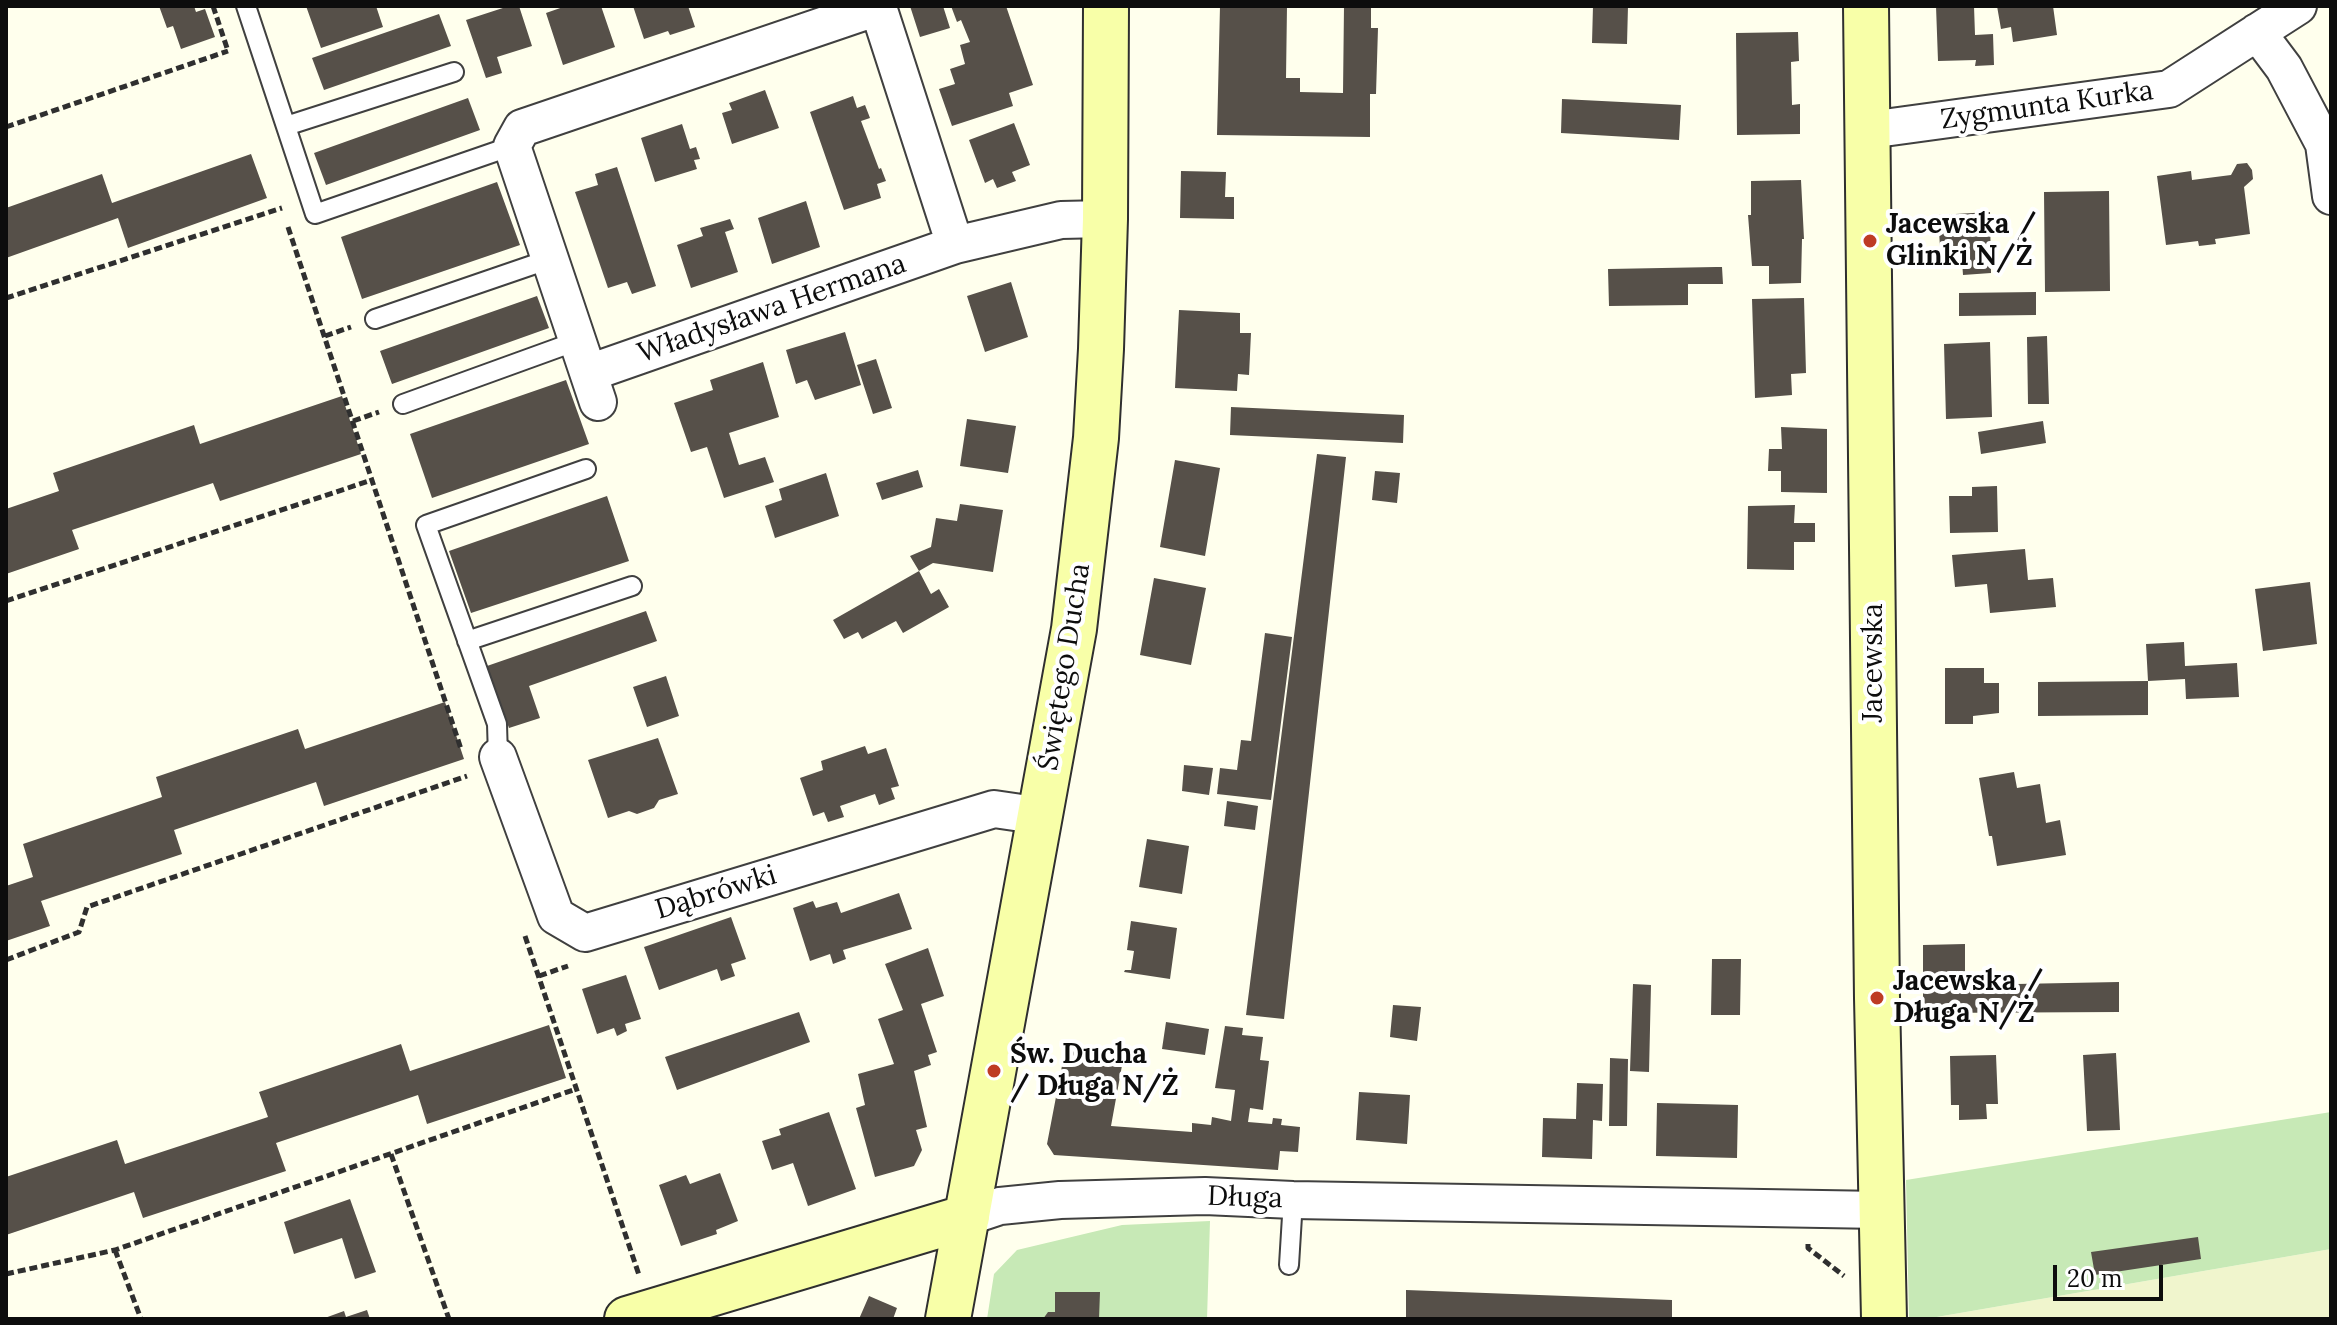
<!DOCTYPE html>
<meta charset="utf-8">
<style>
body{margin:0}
#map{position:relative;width:2337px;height:1325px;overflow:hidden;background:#ffffed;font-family:Lora,serif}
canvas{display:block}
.frame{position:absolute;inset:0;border:8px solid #0d0d0d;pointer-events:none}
.scale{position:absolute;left:2053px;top:1265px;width:110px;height:36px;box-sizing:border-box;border:4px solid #0d0d0d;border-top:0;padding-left:10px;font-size:24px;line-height:28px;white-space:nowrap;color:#0d0d0d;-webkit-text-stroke:6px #fff;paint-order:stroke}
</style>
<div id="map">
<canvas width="2337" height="1325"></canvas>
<div class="frame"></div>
<div class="scale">20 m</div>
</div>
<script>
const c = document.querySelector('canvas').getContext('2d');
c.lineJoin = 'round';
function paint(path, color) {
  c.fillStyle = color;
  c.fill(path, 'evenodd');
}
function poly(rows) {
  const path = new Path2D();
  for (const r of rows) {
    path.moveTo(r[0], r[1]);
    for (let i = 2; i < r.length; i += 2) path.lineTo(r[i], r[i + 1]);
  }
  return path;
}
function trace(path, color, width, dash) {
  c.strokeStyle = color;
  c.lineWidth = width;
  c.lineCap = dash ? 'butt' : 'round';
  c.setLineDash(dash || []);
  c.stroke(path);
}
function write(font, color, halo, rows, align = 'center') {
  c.font = font + ' Lora,serif';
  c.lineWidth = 8;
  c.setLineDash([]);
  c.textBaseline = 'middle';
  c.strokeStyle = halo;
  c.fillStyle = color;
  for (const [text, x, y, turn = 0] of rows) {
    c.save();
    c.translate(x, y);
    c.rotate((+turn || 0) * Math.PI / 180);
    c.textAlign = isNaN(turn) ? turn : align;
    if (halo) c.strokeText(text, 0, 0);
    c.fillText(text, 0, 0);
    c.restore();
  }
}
paint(poly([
 [2331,1249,2331,1319,1925,1319]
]), '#f0f5cd');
paint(poly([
 [2331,1112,2331,1249,1925,1319,1909,1319,1906,1180],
 [1210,1221,1207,1319,987,1319,994,1274,1017,1250,1122,1225]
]), '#c7e9b6');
paint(poly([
 [159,6,194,6,196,12,205,9,215,37,181,49,173,26,167,28],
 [306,6,376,6,383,27,321,48],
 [509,6,519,6,532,46,497,57,502,73,486,78,466,20],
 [566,6,601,6,615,47,563,65,546,13],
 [633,6,688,6,695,27,670,35,668,31,644,39],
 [910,6,943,6,950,28,920,37],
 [951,6,1006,6,1033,85,1009,93,1013,106,952,126,939,89,955,84,950,69,965,64,960,45,970,42,961,20,957,22],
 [1220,6,1287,6,1286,78,1300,78,1300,92,1343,93,1344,6,1371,6,1371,28,1378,28,1376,94,1370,94,1370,137,1217,135],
 [1593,6,1628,6,1627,44,1592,43],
 [1936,6,1974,6,1975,35,1993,34,1994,65,1975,66,1976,60,1938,61],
 [1997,6,2053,6,2057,35,2013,42,2011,27,2001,29],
 [439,14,451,46,324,90,312,58],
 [1798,32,1799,61,1791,62,1792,105,1800,104,1800,134,1737,135,1736,33],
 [765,90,779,128,732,144,722,113,732,110,729,103],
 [853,96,857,108,865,105,870,118,861,121,879,169,881,168,886,181,877,184,881,198,844,210,810,112],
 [468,98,480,130,326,185,314,153],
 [1562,99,1681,105,1679,140,1561,133],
 [1014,123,1030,165,1012,172,1016,181,997,188,993,179,985,183,969,140],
 [682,124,690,149,696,147,700,159,694,160,697,169,655,182,641,138],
 [251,154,267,198,128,248,118,218,6,258,6,208,102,174,112,203],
 [2247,163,2252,170,2253,179,2244,187,2250,234,2215,239,2216,244,2199,246,2198,241,2166,245,2157,176,2191,171,2192,180,2231,175,2237,164],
 [617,167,656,286,632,294,627,282,608,288,575,192,598,185,595,174],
 [1181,171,1226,172,1225,197,1234,197,1234,219,1180,218],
 [1801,180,1804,239,1802,239,1801,283,1769,284,1769,266,1752,266,1748,215,1751,215,1751,181],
 [497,182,520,245,362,299,341,237],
 [2109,191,2110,291,2045,292,2044,192],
 [806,201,820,247,772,264,758,218],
 [1990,212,1991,273,1963,275,1962,261,1941,263,1938,215],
 [730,219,734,229,725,232,738,272,691,288,677,245,703,236,700,228],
 [1716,267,1722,267,1723,284,1688,284,1688,305,1609,306,1608,269],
 [1011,282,1028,337,985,352,967,296],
 [2036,292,2036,315,1959,316,1959,293],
 [537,296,549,328,392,384,380,351],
 [1804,298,1806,373,1791,374,1792,395,1755,398,1752,299],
 [1179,310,1240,313,1240,333,1251,333,1249,375,1238,374,1237,391,1175,388],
 [845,332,861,385,815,400,807,380,796,384,786,350],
 [2047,336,2049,404,2028,404,2027,337],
 [1990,342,1992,417,1946,419,1944,344],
 [876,359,892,408,873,414,857,365],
 [763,362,779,417,729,433,739,465,765,457,774,482,724,498,707,447,691,452,674,403,713,390,710,380],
 [566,380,589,444,432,498,410,434],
 [342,396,361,454,220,501,213,483,72,530,79,549,6,574,6,509,59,491,53,473,194,425,200,444],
 [1231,407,1404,415,1403,443,1230,435],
 [967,419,1016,426,1008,473,960,466],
 [2043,421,2046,443,1981,454,1978,432],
 [1781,427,1827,429,1827,493,1781,492,1781,471,1768,471,1769,449,1782,449],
 [1317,454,1346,457,1284,1019,1246,1015],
 [1175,460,1220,468,1205,556,1160,547],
 [918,470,923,487,882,500,876,483],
 [1375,471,1400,473,1397,503,1372,500],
 [826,473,839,516,775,538,765,506,782,500,779,489],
 [1997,486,1998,532,1950,533,1949,496,1972,496,1972,487],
 [607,496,629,561,471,613,449,551],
 [960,504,1003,510,993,572,933,563,919,571,931,594,939,589,949,607,903,633,896,621,862,639,858,632,844,639,833,620,919,571,910,556,931,547,936,518,957,521],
 [1795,505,1794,523,1815,523,1815,542,1794,542,1794,570,1747,569,1748,506],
 [2025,549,2028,580,2053,578,2056,607,1990,613,1987,584,1955,587,1952,555],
 [1154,578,1206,588,1191,665,1140,655],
 [2310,582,2317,644,2263,651,2255,589],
 [646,611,657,641,529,686,540,718,509,728,487,666],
 [1265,633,1292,637,1271,800,1217,794,1220,768,1237,770,1241,740,1251,741],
 [2184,642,2185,666,2237,663,2239,697,2186,699,2185,679,2148,681,2148,715,2038,716,2038,682,2148,681,2146,644],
 [1945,668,1984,668,1984,683,1999,683,1999,713,1973,716,1973,724,1945,724],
 [666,676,679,716,647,727,633,687],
 [445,702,464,759,324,806,316,782,174,830,182,854,41,901,50,926,6,941,6,886,33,877,23,844,162,797,156,777,298,729,305,749],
 [658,738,678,794,659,800,654,808,637,814,629,811,608,818,588,760],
 [865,746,868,754,886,748,899,786,891,788,895,799,879,805,875,794,840,806,844,817,828,822,824,812,813,816,800,778,823,770,821,761],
 [1184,765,1213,768,1209,795,1182,791],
 [2014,772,2017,788,2040,784,2046,823,2060,820,2066,855,1997,866,1992,836,1989,836,1979,778],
 [1227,801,1258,806,1255,830,1224,826],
 [1147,839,1189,846,1182,894,1139,887],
 [899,893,912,929,843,950,846,959,833,964,830,954,810,961,793,908,813,901,816,908,837,902,841,913],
 [731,917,746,959,731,964,735,976,721,981,717,969,659,990,644,947],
 [1131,921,1177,928,1170,979,1124,972,1125,970,1131,970,1134,951,1127,950],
 [1965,944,1965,985,2119,982,2119,1012,1923,1013,1923,945],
 [928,948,944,996,921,1004,937,1052,928,1055,931,1065,914,1071,927,1127,916,1130,922,1150,914,1166,875,1177,856,1108,865,1105,858,1074,894,1064,878,1019,903,1010,885,964],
 [1712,959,1741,959,1740,1015,1711,1015],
 [626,975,641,1019,625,1024,627,1031,617,1036,614,1028,597,1034,582,989],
 [1633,984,1651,985,1649,1072,1630,1071],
 [1393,1005,1421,1007,1417,1041,1390,1037],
 [799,1012,810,1042,677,1090,665,1057],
 [1166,1022,1209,1029,1205,1055,1162,1049],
 [549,1025,566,1078,427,1124,418,1095,276,1143,286,1171,143,1218,134,1192,6,1235,6,1177,117,1140,125,1164,268,1117,259,1092,401,1044,410,1071],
 [1225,1026,1243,1028,1242,1035,1263,1037,1260,1060,1269,1061,1263,1110,1250,1108,1248,1122,1272,1124,1273,1118,1282,1119,1281,1125,1300,1127,1298,1152,1280,1151,1278,1170,1054,1155,1047,1144,1065,1050,1123,1060,1111,1126,1192,1132,1192,1123,1211,1125,1212,1117,1231,1121,1235,1090,1215,1088],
 [2116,1053,2120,1130,2087,1131,2083,1055],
 [1996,1055,1998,1104,1986,1104,1987,1119,1959,1120,1959,1105,1951,1105,1950,1056],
 [1610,1058,1628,1059,1627,1126,1609,1126],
 [1577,1083,1603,1084,1602,1121,1593,1120,1592,1159,1542,1157,1543,1118,1576,1119],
 [1359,1092,1410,1095,1407,1144,1356,1140],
 [1657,1103,1738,1105,1737,1158,1656,1156],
 [829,1112,856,1189,808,1206,793,1163,772,1170,762,1141,781,1135,779,1129],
 [720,1173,738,1221,716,1230,717,1234,681,1246,659,1185,686,1175,690,1184],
 [350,1199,376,1272,355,1279,342,1238,294,1254,284,1222],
 [2198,1237,2201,1259,2095,1275,2091,1252],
 [1406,1290,1672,1300,1672,1319,1406,1319],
 [1055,1292,1100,1292,1099,1319,1043,1319,1048,1312,1055,1312],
 [869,1296,897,1308,893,1319,859,1319],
 [367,1310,370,1319,322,1319,344,1311,346,1317]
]), '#565049');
const lane = poly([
 [246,6,315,214,512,146],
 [286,126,454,72],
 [375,319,550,259],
 [403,404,577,341],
 [467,641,632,586],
 [498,757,497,724,426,525,586,469],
 [1289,1265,1293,1200]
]);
const street = poly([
 [2257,32,2284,68,2324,144,2331,196],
 [1869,130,2169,89,2298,6],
 [589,373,955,245,1061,220,1105,219],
 [598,402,512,146,522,128,878,7,955,245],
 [498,757,556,916,585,933,994,809,1042,816],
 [967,1217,1000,1206,1060,1200,1205,1196,1293,1200,1881,1210]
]);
const secondary = poly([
 [1866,6,1877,998,1884,1319],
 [627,1319,967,1217],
 [948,1319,1074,629,1096,438,1101,349,1105,219,1106,6]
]);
trace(lane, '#404040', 22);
trace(street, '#404040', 40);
trace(secondary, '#2f2f2f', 48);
trace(poly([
 [213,6,228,51],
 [6,127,228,51],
 [288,227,461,749],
 [6,298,282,208],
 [325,336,351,327],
 [353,421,379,412],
 [6,601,372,480],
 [525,936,639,1275],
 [6,960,79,932,87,907,467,776],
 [539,976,568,966],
 [391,1154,449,1319],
 [1808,1244,1808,1248,1844,1276],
 [115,1250,141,1319],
 [6,1274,115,1250,576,1089]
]), '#2f2f2f', 5, [8, 4]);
trace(lane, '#fff', 18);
trace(street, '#fff', 36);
trace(secondary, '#f8ffa8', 44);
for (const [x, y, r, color] of [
 [1870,241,8,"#be3b24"],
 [1877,998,8,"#be3b24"],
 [994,1071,8,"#be3b24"]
]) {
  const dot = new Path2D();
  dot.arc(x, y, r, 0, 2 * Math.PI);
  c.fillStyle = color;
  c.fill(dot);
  trace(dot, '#fff', 3);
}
write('28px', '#0d0d0d', '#fff', [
 ["Zygmunta Kurka",2047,106,-8],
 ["Władysława Hermana",772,309,-19],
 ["Jacewska",1874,663,-90],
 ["Świętego Ducha",1065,667,-81],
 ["Dąbrówki",716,893,-17],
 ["Długa",1245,1198,2]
]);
write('bold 28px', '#0d0d0d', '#fff', [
 ["Jacewska /",1886,225],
 ["Glinki N/Ż",1886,257],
 ["Jacewska /",1893,982],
 ["Długa N/Ż",1893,1014],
 ["Św. Ducha",1010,1055],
 ["/ Długa N/Ż",1010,1087]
], 'left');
</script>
